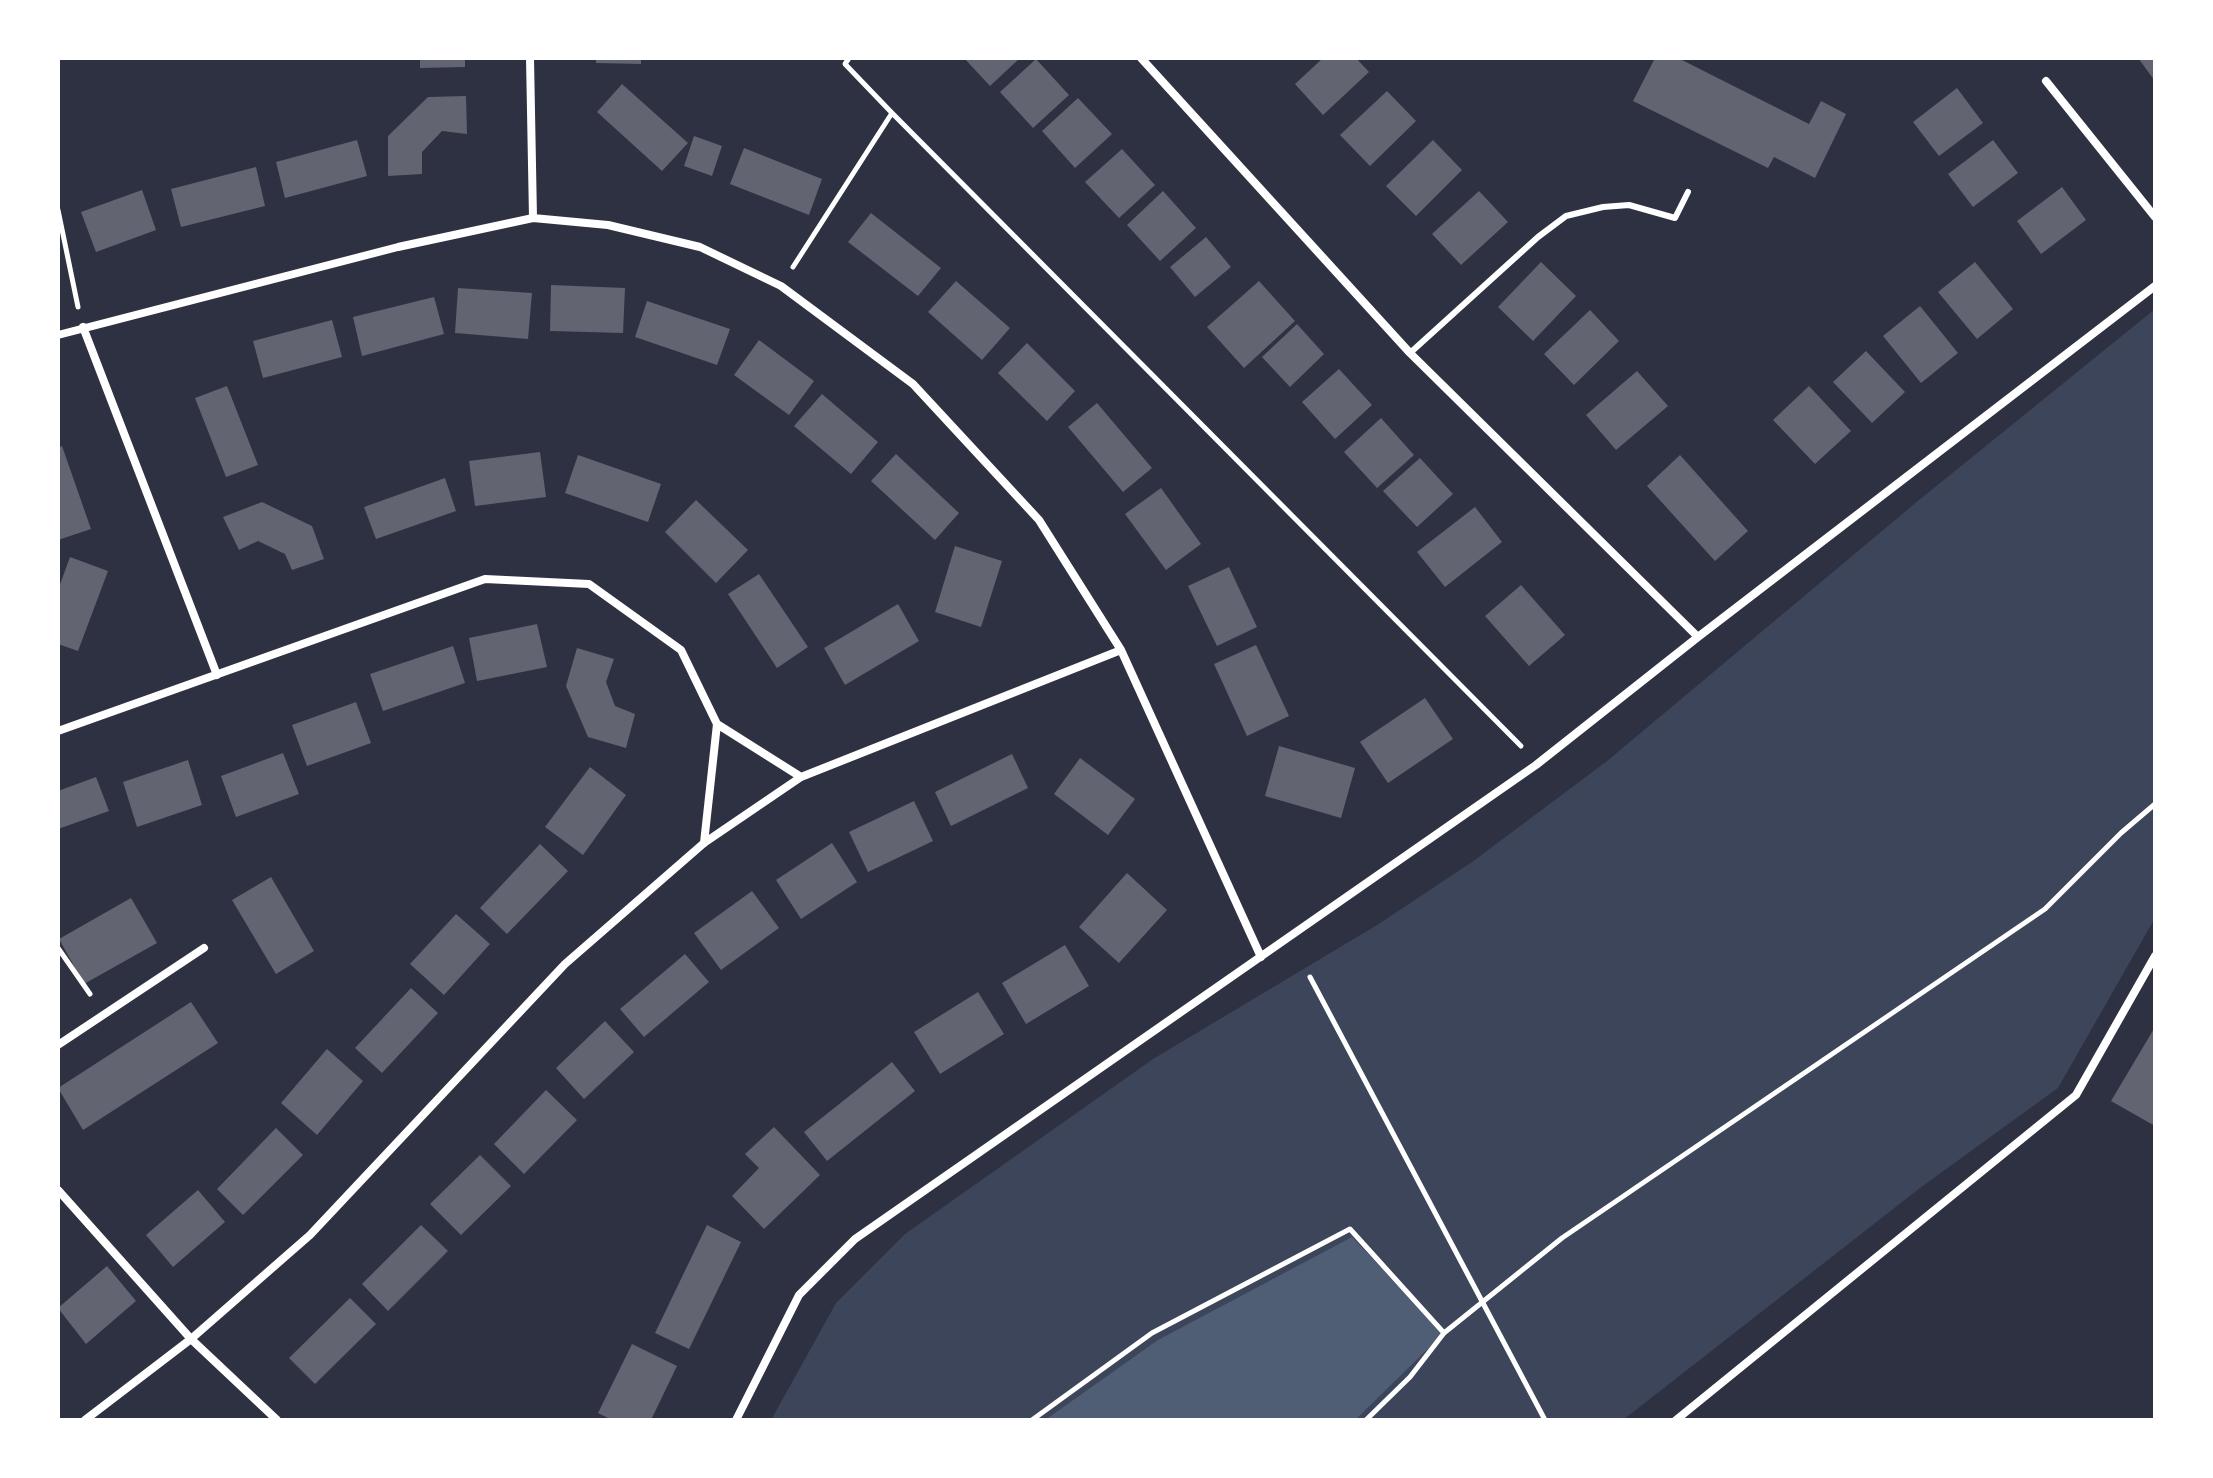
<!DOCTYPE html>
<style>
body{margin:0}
#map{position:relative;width:2213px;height:1478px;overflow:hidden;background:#2d3142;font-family:Manrope,sans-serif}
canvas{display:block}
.frame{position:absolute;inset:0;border:60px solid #fff;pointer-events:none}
</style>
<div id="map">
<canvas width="2213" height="1478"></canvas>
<div class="frame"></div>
</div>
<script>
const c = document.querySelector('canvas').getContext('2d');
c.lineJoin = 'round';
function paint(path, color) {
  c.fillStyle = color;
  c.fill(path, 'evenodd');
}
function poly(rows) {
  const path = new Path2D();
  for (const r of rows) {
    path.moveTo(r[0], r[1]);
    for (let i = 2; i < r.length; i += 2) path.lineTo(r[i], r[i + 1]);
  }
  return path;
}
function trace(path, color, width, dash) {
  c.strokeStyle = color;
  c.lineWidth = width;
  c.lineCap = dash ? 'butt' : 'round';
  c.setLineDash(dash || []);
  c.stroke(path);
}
paint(poly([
 [2155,309,2155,918,2058,1088,1920,1188,1623,1420,771,1420,836,1303,905,1234,1153,1059,1377,925,1472,862,1607,761,1919,500]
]), '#3c4559');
paint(poly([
 [1352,1237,1444,1333,1355,1420,1045,1420,1158,1340]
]), '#4f5d75');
paint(poly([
 [420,58,465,58,465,67,420,68],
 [596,58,641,58,641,64,596,63],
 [964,58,1020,58,990,86],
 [1323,58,1356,58,1369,72,1323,115,1295,84],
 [1655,58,1678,58,1809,124,1821,101,1846,114,1815,178,1774,157,1768,168,1633,101],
 [2138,58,2155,58,2155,81],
 [1036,59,1069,95,1033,128,1000,92],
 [622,84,688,143,662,171,597,112],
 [1957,88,1983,123,1939,156,1913,122],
 [1387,91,1416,121,1370,166,1340,135],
 [466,96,467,134,442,131,422,152,422,174,388,176,388,136,428,97],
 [1078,98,1112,134,1075,168,1042,131],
 [694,136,722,146,712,176,684,166],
 [357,140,367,176,285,198,276,162],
 [1433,140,1462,170,1416,216,1386,186],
 [1993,140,2018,173,1973,207,1948,174],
 [744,148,822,179,809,215,730,184],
 [1122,149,1155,185,1119,218,1085,182],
 [256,167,265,206,181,227,171,189],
 [2062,187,2086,220,2041,254,2017,221],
 [142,190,156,230,96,252,81,212],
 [1163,191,1196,228,1160,261,1127,225],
 [1479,191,1508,222,1461,265,1432,234],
 [871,213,941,268,918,296,848,242],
 [1206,237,1231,267,1195,297,1170,267],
 [1541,262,1576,296,1533,341,1498,307],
 [1975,262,2013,309,1977,339,1938,292],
 [956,281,1010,328,982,360,928,312],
 [1259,281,1295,321,1244,368,1207,327],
 [551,285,625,288,623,333,550,331],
 [458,288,532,293,528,339,455,333],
 [434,297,444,334,362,356,353,317],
 [647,301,730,329,717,365,635,337],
 [1920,306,1958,353,1921,383,1883,336],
 [1590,310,1619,341,1574,385,1544,354],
 [332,320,342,357,263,378,253,341],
 [1297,324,1324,354,1290,387,1262,357],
 [759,340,814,381,789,415,734,375],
 [1027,343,1075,391,1047,421,998,373],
 [1866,351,1905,392,1872,423,1833,382],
 [1339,369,1372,405,1335,439,1302,402],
 [1637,371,1668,406,1616,450,1586,415],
 [227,386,258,465,226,477,195,398],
 [1809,386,1851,431,1815,464,1773,420],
 [822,394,878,442,851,474,794,426],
 [1097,403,1152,468,1123,492,1068,427],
 [1381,418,1414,455,1377,488,1344,452],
 [62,446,91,529,58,540,58,448],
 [540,452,546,497,475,506,469,461],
 [896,454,959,513,935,540,871,481],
 [578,455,661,484,648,522,565,493],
 [1680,455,1748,531,1715,561,1647,486],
 [1420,458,1453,494,1417,527,1383,491],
 [445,478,456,511,376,539,364,507],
 [1161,488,1201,544,1166,570,1125,514],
 [696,500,748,550,716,583,665,532],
 [262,502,312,526,324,559,292,570,285,554,258,541,239,550,223,517],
 [1475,507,1502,542,1445,587,1417,552],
 [955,546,1002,561,981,627,935,612],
 [70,557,108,571,78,651,58,644,58,590],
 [1229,567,1257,627,1217,646,1188,586],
 [759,574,808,647,777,668,728,594],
 [1521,585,1565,635,1529,666,1485,616],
 [898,604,919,641,845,685,824,648],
 [537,624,547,667,477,681,469,638],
 [1256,645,1289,716,1247,736,1214,664],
 [453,646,465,683,383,711,370,674],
 [577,648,614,659,606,682,615,706,635,714,626,748,588,737,566,686],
 [1425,698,1453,739,1388,783,1360,742],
 [356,702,371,743,307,766,292,725],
 [1279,746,1355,768,1341,818,1265,796],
 [283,753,299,794,236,817,221,776],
 [1012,754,1028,788,951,826,935,792],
 [1080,758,1135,799,1108,835,1054,794],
 [188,760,202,805,137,827,123,782],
 [590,767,626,795,583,855,545,827],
 [96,777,109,811,58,829,58,791],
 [914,801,933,841,868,872,849,832],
 [832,843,857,882,801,919,776,880],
 [540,844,568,871,507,934,480,908],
 [1127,873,1167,910,1119,963,1079,927],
 [271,877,314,951,276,974,232,900],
 [752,891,779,928,721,970,694,933],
 [131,898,157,943,84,984,59,939],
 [456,914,490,944,444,995,410,964],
 [1065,945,1089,986,1026,1024,1002,983],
 [685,954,709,982,644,1037,620,1009],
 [411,988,438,1013,382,1073,355,1048],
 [978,992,1004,1034,940,1074,914,1032],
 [191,1002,218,1043,83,1130,58,1088],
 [605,1021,634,1052,584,1099,556,1068],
 [2155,1027,2155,1126,2111,1101],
 [327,1049,363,1081,317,1135,281,1103],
 [892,1062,915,1091,827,1161,804,1132],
 [546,1090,577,1120,524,1174,494,1144],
 [774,1127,820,1175,764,1229,732,1196,759,1168,745,1154],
 [276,1128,303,1155,243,1215,217,1189],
 [480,1155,511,1186,461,1235,430,1204],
 [198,1190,225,1222,173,1267,146,1235],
 [421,1225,448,1251,388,1311,362,1284],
 [707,1225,741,1242,689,1349,655,1333],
 [107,1266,136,1301,86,1344,58,1308],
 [350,1298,376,1324,315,1384,289,1358],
 [632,1344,677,1366,651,1420,612,1420,598,1413]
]), '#626471');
trace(poly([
 [849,58,845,64,892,113,1521,746],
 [58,210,78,307],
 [793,267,892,113],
 [58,948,90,994],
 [1310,977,1545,1420],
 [1444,1333,1562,1238,2045,909,2121,833,2155,804],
 [1032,1420,1152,1333,1350,1229,1444,1333,1410,1377,1366,1420]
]), '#fff', 5);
trace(poly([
 [1410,353,1538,237,1566,216,1603,207,1629,205,1675,218,1688,192]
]), '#fff', 6);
trace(poly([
 [530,58,533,218],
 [1141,58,1410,353,1698,637],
 [2046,81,2155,217],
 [83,327,217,675],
 [58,335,398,247,533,218,608,225,700,247,781,286,913,384,1039,520,1121,650,1261,957],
 [717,724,801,777],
 [58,731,485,579,589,584,681,650,717,724],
 [704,843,717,724],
 [58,1045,204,948],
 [58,1190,191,1339,277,1420],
 [85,1420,191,1339,310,1235,565,964,704,843,801,777,1121,650],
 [736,1420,799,1295,855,1239,1536,765,1698,637,2155,286],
 [1676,1420,2076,1095,2155,956]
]), '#fff', 8);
</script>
